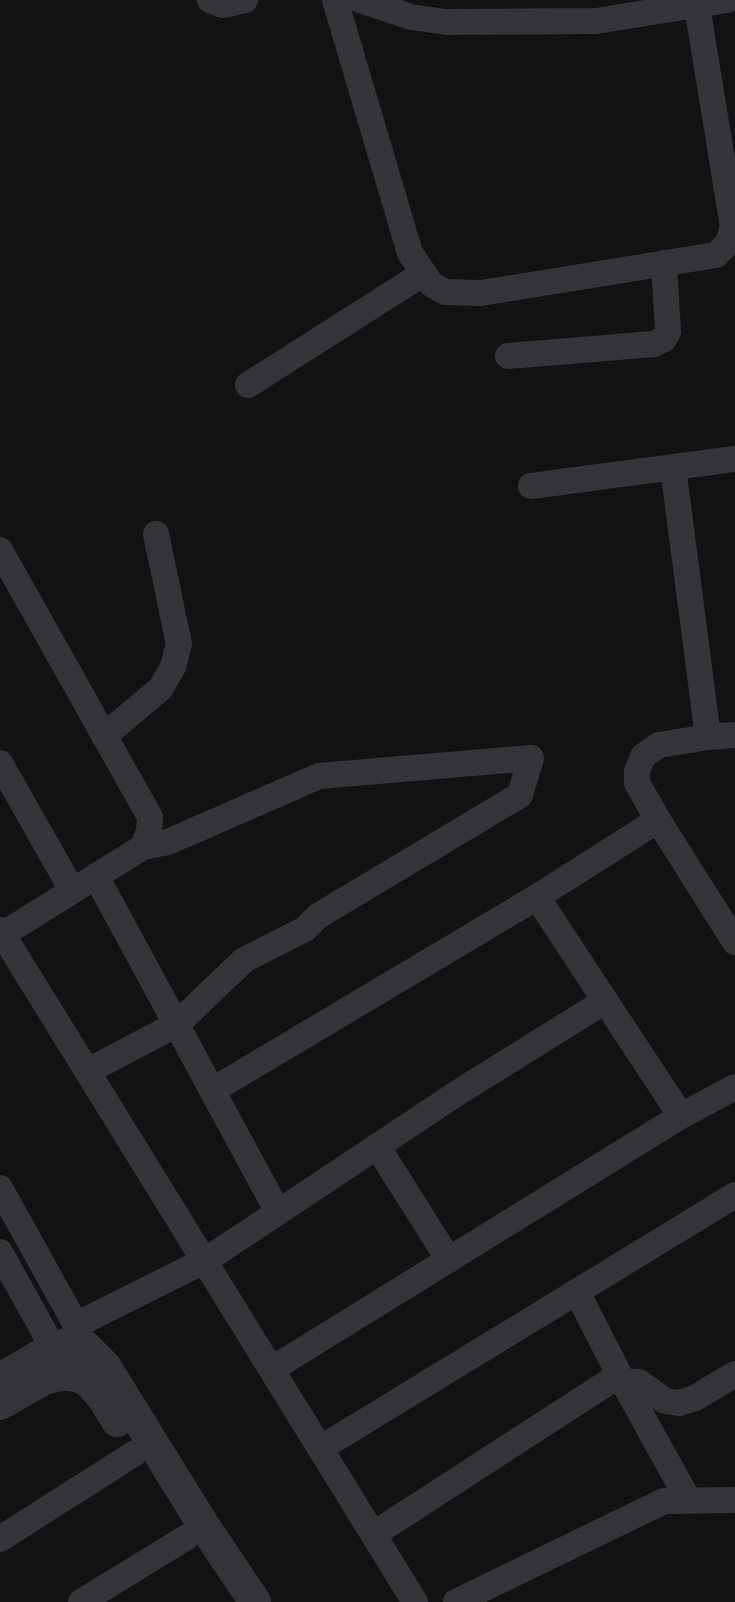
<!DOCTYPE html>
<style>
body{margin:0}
canvas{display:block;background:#121214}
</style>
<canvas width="735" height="1602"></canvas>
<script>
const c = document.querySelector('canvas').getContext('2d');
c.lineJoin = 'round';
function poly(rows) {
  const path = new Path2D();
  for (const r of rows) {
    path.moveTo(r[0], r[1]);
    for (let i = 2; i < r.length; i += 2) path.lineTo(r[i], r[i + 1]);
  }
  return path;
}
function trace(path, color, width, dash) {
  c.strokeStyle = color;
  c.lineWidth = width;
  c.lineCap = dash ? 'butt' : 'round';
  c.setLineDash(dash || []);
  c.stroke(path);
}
trace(poly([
 [210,0,223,5,245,0],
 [335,0,410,253,431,284,445,292,481,293,716,255,728,243,733,227,696,0],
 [360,0,411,17,446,22,596,21,727,0],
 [508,356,654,344,664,339,668,332,664,263],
 [248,385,424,273],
 [673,467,708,737],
 [531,486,735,459],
 [0,550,150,817,149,831,143,847,0,936],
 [735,735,708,737,659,745,643,756,637,771,637,783,658,820,735,942],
 [104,736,160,689,173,667,179,644,156,534],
 [0,763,72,890],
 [96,876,278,1212],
 [537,897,681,1116],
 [0,930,415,1602],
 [88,1071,177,1024,244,960,305,929,318,916,520,795,531,758,319,776,168,842,143,847],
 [213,1090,537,897,658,820],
 [377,1146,449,1260],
 [0,1188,76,1325,82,1341],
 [0,1252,53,1348],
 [577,1292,622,1380,689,1501],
 [76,1325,206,1260,462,1090,605,1001],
 [272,1369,681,1116,735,1087],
 [321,1448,735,1195],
 [374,1534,610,1381,639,1382,665,1401,679,1403,695,1398,735,1374],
 [0,1539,135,1453],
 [81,1602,187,1537],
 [456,1602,664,1501,735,1500]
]), '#333538', 26);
trace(poly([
 [0,1379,53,1348,67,1344,84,1345,105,1366,204,1526,255,1602],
 [0,1404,44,1379,65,1374,80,1377,89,1382,103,1398,117,1421]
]), '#333538', 32);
</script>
